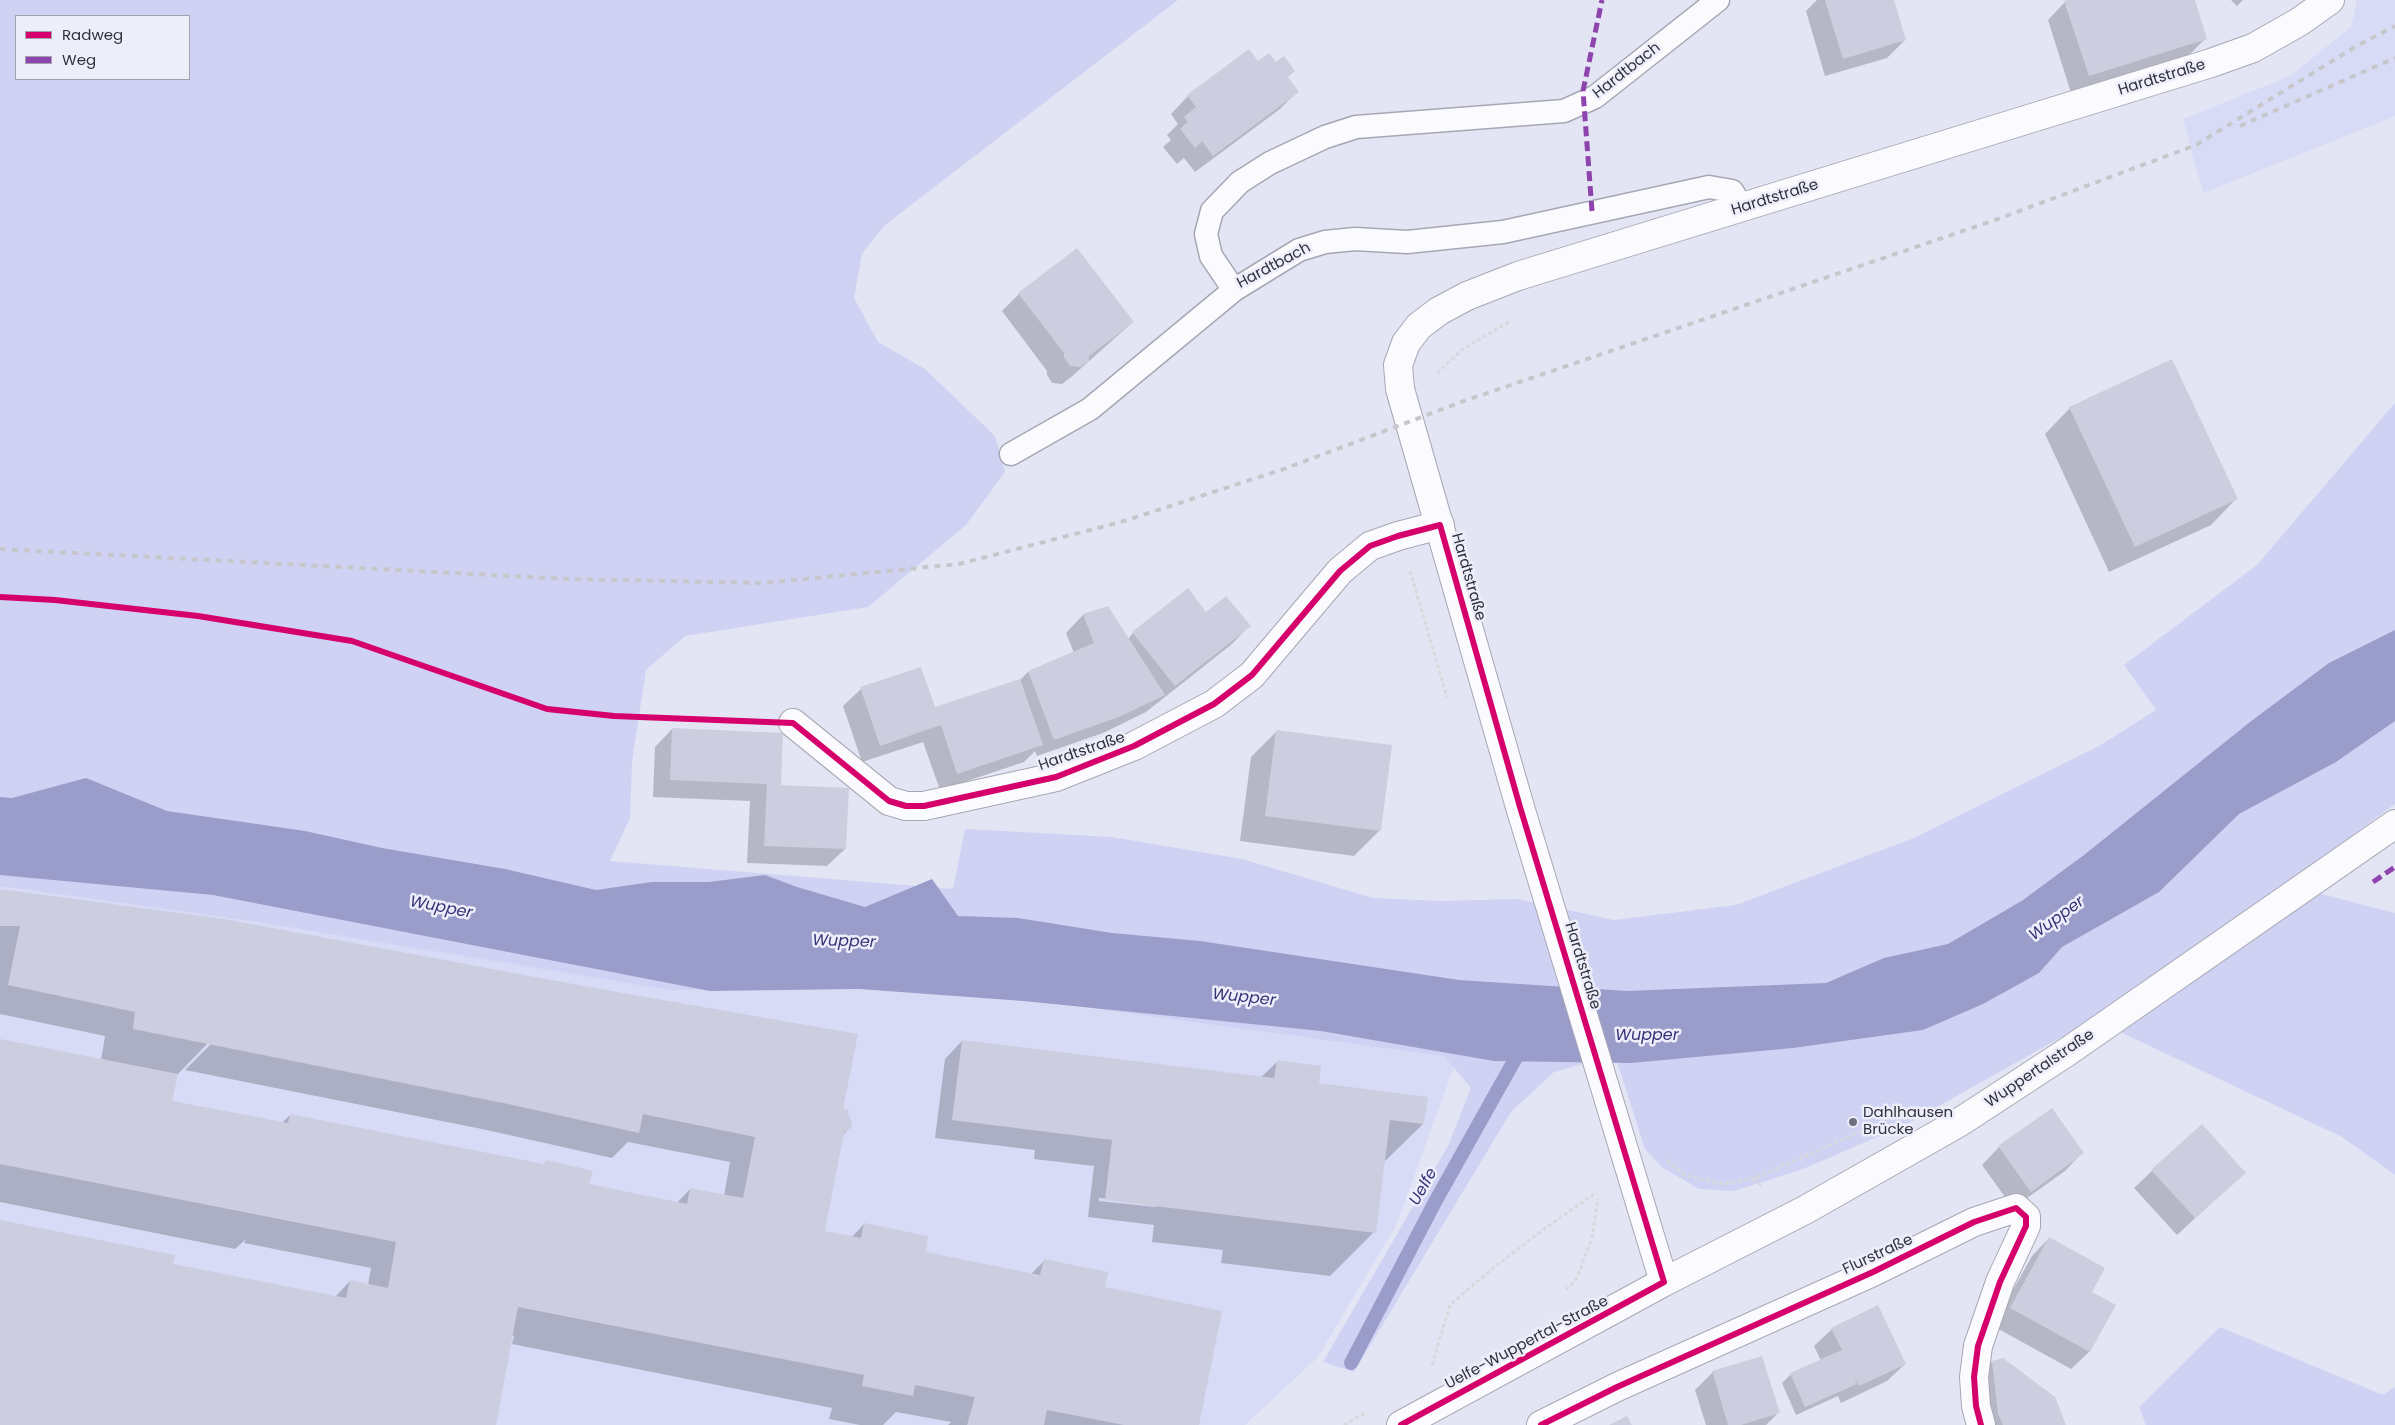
<!DOCTYPE html>
<meta charset="utf-8">
<style>
body{margin:0}
#map{position:relative;width:2395px;height:1425px;overflow:hidden;background:#e3e5f5;font-family:Poppins,sans-serif}
canvas{display:block}
.legend{position:absolute;left:15px;top:15px;width:175px;height:65px;box-sizing:border-box;background:#edeefa;border:1px solid #a1a2ae;margin:0;padding:6px 9px;list-style:none;font-size:15px;color:#30313c}
.legend li{display:flex;align-items:center;gap:10px;height:25px}
.legend b{width:25px;border:1px solid #a1a2ae}
</style>
<div id="map">
<canvas width="2395" height="1425"></canvas>
<ul class="legend">
<li><b style="height:6px;background:#d6006c"></b>Radweg</li>
<li><b style="height:6px;background:#8e44ad"></b>Weg</li>
</ul>
</div>
<script>
const c = document.querySelector('canvas').getContext('2d');
c.lineJoin = 'round';
function paint(path, color) {
  c.fillStyle = color;
  c.fill(path, 'evenodd');
}
function poly(rows) {
  const path = new Path2D();
  for (const r of rows) {
    path.moveTo(r[0], r[1]);
    for (let i = 2; i < r.length; i += 2) path.lineTo(r[i], r[i + 1]);
  }
  return path;
}
function trace(path, color, width, dash) {
  c.strokeStyle = color;
  c.lineWidth = width;
  c.lineCap = dash ? 'butt' : 'round';
  c.setLineDash(dash || []);
  c.stroke(path);
}
function write(font, color, halo, rows, align = 'center') {
  c.font = font + ' Poppins,sans-serif';
  c.lineWidth = 5;
  c.setLineDash([]);
  c.textBaseline = 'middle';
  c.strokeStyle = halo;
  c.fillStyle = color;
  for (const [text, x, y, turn = 0] of rows) {
    c.save();
    c.translate(x, y);
    c.rotate((+turn || 0) * Math.PI / 180);
    c.textAlign = isNaN(turn) ? turn : align;
    if (halo) c.strokeText(text, 0, 0);
    c.fillText(text, 0, 0);
    c.restore();
  }
}
paint(poly([
 [2357,0,2395,0,2395,116,2203,193,2183,119,2290,76,2351,27],
 [0,875,453,940,710,991,859,989,1023,1001,1140,1014,1458,1055,1397,1224,1318,1357,1245,1425,0,1425]
]), '#d8dbf6');
paint(poly([
 [0,0,1178,0,885,225,862,254,854,298,878,342,925,369,995,436,1005,472,966,525,868,607,685,636,646,670,632,762,630,818,610,861,953,889,965,829,1112,837,1242,859,1373,898,1441,901,1518,899,1614,920,1736,905,1914,838,2101,745,2156,710,2124,665,2257,565,2395,403,2395,804,2129,999,1905,1125,1803,1169,1734,1191,1699,1189,1663,1168,1645,1149,1615,1055,1554,1072,1511,1112,1354,1372,1323,1362,1448,1146,1471,1088,1444,1056,884,980,709,990,669,990,259,922,0,886],
 [16,16,189,16,189,79,16,79],
 [2317,893,2395,913,2395,1175,2342,1137,2118,1031],
 [2220,1327,2383,1395,2395,1387,2395,1425,2146,1425,2139,1407]
]), '#cfd2f2');
paint(poly([
 [2395,630,2395,721,2336,762,2239,814,2159,892,2062,947,2039,973,1983,1004,1923,1030,1793,1048,1631,1063,1494,1061,1321,1031,1023,1001,859,989,710,991,213,895,0,875,0,797,12,798,86,778,167,811,305,831,382,848,505,869,596,890,652,882,709,882,765,875,797,887,865,907,932,879,958,916,1018,918,1112,933,1200,941,1459,980,1627,991,1826,983,1884,958,1948,944,2023,900,2084,855,2250,722,2329,663]
]), '#9a9dca');
paint(poly([
 [1817,0,1893,0,1905,40,1887,58,1825,76,1806,11],
 [2072,0,2193,0,2206,38,2188,56,2071,93,2048,20,2065,2],
 [2231,0,2243,0,2237,6],
 [1258,63,1287,77,1297,92,1280,109,1195,172,1184,158,1177,164,1163,147,1171,140,1167,135,1178,124,1171,114,1188,96],
 [1019,294,1133,322,1070,378,1062,384,1052,383,1047,375,1047,371,1002,311],
 [2070,408,2236,499,2211,525,2109,572,2045,434],
 [1108,608,1128,639,1133,633,1206,614,1249,626,1232,644,1146,712,1103,733,1037,756,1035,751,1024,762,940,790,923,742,862,762,843,706,861,689,934,709,1020,680,1028,672,1074,653,1066,633,1083,615],
 [672,729,780,786,845,849,827,866,747,863,750,801,653,797,655,747],
 [1277,731,1380,830,1354,856,1240,841,1251,757],
 [0,891,841,1110,847,1114,850,1127,842,1136,822,1232,851,1238,864,1224,923,1252,1031,1274,1044,1261,1104,1288,1197,1425,948,1425,951,1422,896,1412,883,1425,860,1425,829,1419,832,1408,512,1344,514,1336,511,1336,494,1425,0,1425,0,1221,172,1265,335,1297,350,1281,368,1285,371,1268,244,1243,246,1239,235,1249,0,1202,0,1040,101,1060,105,1036,0,1014],
 [208,1043,212,1043,185,1070,482,1129,612,1158,628,1142,730,1162,724,1196,690,1189,677,1203,586,1185,546,1162,543,1165,290,1115,282,1123,170,1101,176,1076],
 [962,1041,1260,1078,1277,1062,1318,1084,1423,1124,1383,1163,1374,1232,1330,1276,1221,1263,1223,1250,1152,1242,1154,1225,1088,1217,1094,1166,1034,1159,1035,1150,935,1138,945,1059],
 [1099,1198,1156,1205,1156,1207,1099,1201],
 [1999,1147,2082,1153,2065,1171,2013,1208,1982,1165],
 [2152,1171,2244,1173,2177,1235,2134,1188],
 [2049,1238,2090,1292,2114,1306,2089,1352,2071,1369,1993,1326,2032,1256],
 [1832,1329,1905,1364,1887,1381,1841,1403,1838,1396,1796,1415,1782,1383,1791,1374,1821,1361,1814,1346],
 [1992,1362,2065,1425,1980,1425,1975,1380],
 [1713,1372,1778,1413,1766,1425,1706,1425,1695,1390]
]), '#0003');
trace(poly([
 [1351,1363,1435,1202,1523,1045]
]), '#9a9dca', 14);
paint(poly([
 [1825,0,1894,0,1906,40,1843,59],
 [2068,0,2195,0,2207,39,2089,76,2064,1],
 [1249,49,1258,61,1269,53,1276,62,1284,56,1295,71,1288,77,1299,92,1213,156,1202,141,1195,148,1180,129,1188,122,1184,117,1196,107,1187,95],
 [1077,248,1134,322,1089,356,1089,361,1080,367,1070,366,1064,357,1064,353,1018,293],
 [2172,359,2238,499,2135,547,2069,407],
 [1188,588,1206,612,1226,596,1251,626,1175,686,1132,632],
 [1108,606,1165,695,1121,716,1054,740,1028,671,1094,643,1083,614],
 [921,667,935,707,1020,679,1043,745,957,774,941,725,880,746,860,687],
 [672,728,783,733,781,785,849,788,846,849,764,846,767,784,670,780],
 [1276,730,1392,745,1381,831,1265,816],
 [0,889,224,919,600,989,858,1034,843,1109,849,1110,848,1114,852,1121,851,1128,844,1132,825,1231,861,1238,864,1223,928,1236,926,1252,1040,1275,1044,1259,1108,1272,1105,1287,1222,1311,1199,1425,1124,1425,1047,1410,1044,1425,967,1425,975,1397,915,1385,913,1396,862,1386,864,1375,518,1307,496,1425,0,1425,0,1220,175,1255,173,1264,346,1298,350,1280,388,1288,396,1242,0,1164,0,1039,178,1074,172,1101,288,1123,290,1114,544,1164,546,1160,577,1167,593,1171,589,1184,687,1204,690,1188,743,1198,755,1137,643,1114,639,1133,508,1104,133,1029,135,1012,8,985,20,926,0,926],
 [962,1040,1274,1078,1277,1060,1321,1066,1319,1083,1428,1097,1424,1124,1390,1120,1376,1233,1105,1200,1112,1140,952,1120],
 [2052,1108,2084,1153,2031,1192,1998,1146],
 [2202,1124,2246,1173,2195,1218,2151,1170],
 [2049,1237,2105,1268,2092,1292,2116,1305,2090,1352,2010,1308],
 [1878,1305,1906,1364,1859,1386,1853,1373,1857,1384,1805,1407,1790,1373,1842,1350,1831,1328],
 [1762,1356,1780,1413,1741,1425,1728,1425,1712,1371],
 [2003,1358,2055,1397,2066,1425,2003,1425,1998,1414,1992,1361],
 [1627,1416,1632,1425,1609,1425]
]), '#cccee0');
const service = poly([
 [1234,290,1211,256,1206,234,1212,211,1240,182,1270,163,1325,137,1356,127,1564,111,1595,97,1718,0],
 [1011,454,1090,409,1234,290,1299,250,1325,242,1355,239,1407,242,1503,232,1709,187,1732,191,1743,208]
]);
const minor = poly([
 [793,723,889,801,906,806,924,806,1056,777,1134,746,1214,704,1252,675,1340,571,1370,546,1398,536,1440,525],
 [1541,1425,1617,1387,1873,1272,1974,1222,2016,1208,2026,1217,2026,1226,2000,1282,1978,1346,1974,1377,1976,1406,1981,1425]
]);
const secondary = poly([
 [1664,1282,1520,807,1400,389,1398,365,1406,343,1419,326,1439,311,1467,296,1518,276,2211,63,2253,48,2299,22,2330,0],
 [1401,1425,1664,1282,1805,1210,1960,1122,2067,1052,2395,824]
]);
trace(service, '#a6a7b4', 25);
trace(minor, '#a6a7b4', 30);
trace(secondary, '#a6a7b4', 30);
trace(poly([
 [1437,373,1463,349,1509,322],
 [1410,571,1447,697],
 [1667,1160,1684,1175,1723,1184,1755,1178,1866,1129],
 [1755,1178,1763,1189],
 [1566,1290,1577,1278,1592,1238,1598,1199],
 [1432,1365,1450,1305,1493,1268,1547,1227,1597,1192],
 [1344,1425,1365,1413]
]), '#d8d8dd', 3, [4, 2.5]);
trace(service, '#fbfbfe', 22);
trace(minor, '#fbfbfe', 28);
trace(secondary, '#fbfbfe', 28);
trace(poly([
 [2240,126,2395,58],
 [0,549,568,579,764,583,959,564,1121,522,1284,469,1464,401,1998,219,2196,145,2355,47,2395,26]
]), '#c7c7cb', 4, [6, 6]);
trace(poly([
 [1592,211,1583,91,1602,0],
 [2373,882,2395,867]
]), '#8e44ad', 5, [10, 5]);
trace(poly([
 [0,597,55,600,198,616,352,641,547,709,614,716,793,723,889,801,906,806,924,806,1056,777,1134,746,1214,704,1252,675,1340,571,1370,546,1398,536,1440,525,1520,807,1664,1282,1401,1425],
 [1541,1425,1617,1387,1873,1272,1974,1222,2016,1208,2026,1217,2026,1226,2000,1282,1978,1346,1974,1377,1976,1406,1981,1425]
]), '#d6006c', 6);
for (const [x, y, r, color] of [
 [1853,1122,5,"#6f707d"]
]) {
  const dot = new Path2D();
  dot.arc(x, y, r, 0, 2 * Math.PI);
  c.fillStyle = color;
  c.fill(dot);
  trace(dot, '#edeefa', 2);
}
write('15px', '#30313c', '#edeefa', [
 ["Hardtbach",1627,71,-38],
 ["Hardtstraße",2162,78,-17],
 ["Hardtstraße",1775,198,-17],
 ["Hardtbach",1274,266,-28],
 ["Hardtstraße",1468,577,74],
 ["Hardtstraße",1082,752,-19],
 ["Hardtstraße",1582,966,73],
 ["Wuppertalstraße",2040,1069,-34],
 ["Flurstraße",1878,1255,-25],
 ["Uelfe-Wuppertal-Straße",1527,1343,-28]
]);
write('15px', '#30313c', '#edeefa', [
 ["Dahlhausen",1863,1113],
 ["Brücke",1863,1130]
], 'left');
write('italic 16px', '#363379', '#edeefa', [
 ["Wupper",441,908,11],
 ["Wupper",2057,919,-36],
 ["Wupper",844,942,2],
 ["Wupper",1244,998,6],
 ["Wupper",1647,1036],
 ["Uelfe",1424,1187,-61]
]);
</script>
